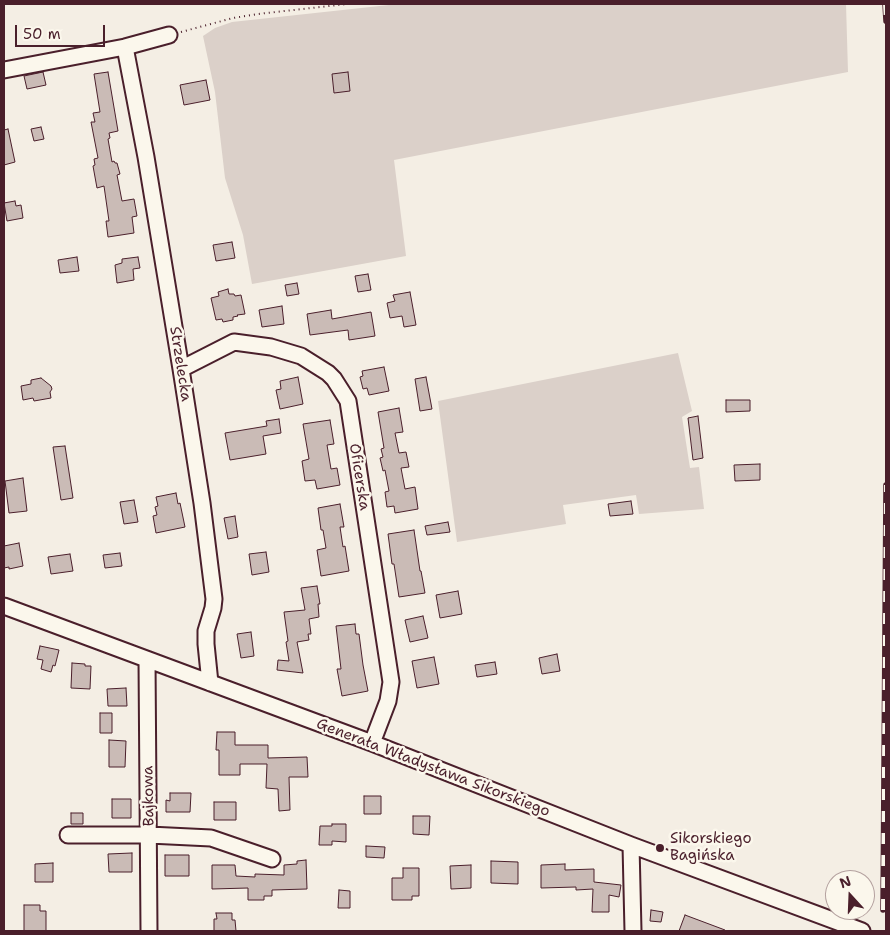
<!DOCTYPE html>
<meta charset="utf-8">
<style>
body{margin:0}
#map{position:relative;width:890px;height:935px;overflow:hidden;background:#f4eee4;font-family:"Shantell Sans",sans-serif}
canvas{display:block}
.frame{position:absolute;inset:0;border:5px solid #4a1f2b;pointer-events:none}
.north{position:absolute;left:825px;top:870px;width:50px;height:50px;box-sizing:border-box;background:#fbf7ec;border:1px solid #b4a19f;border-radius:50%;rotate:340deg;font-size:14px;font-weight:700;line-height:20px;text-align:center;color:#4a1f2b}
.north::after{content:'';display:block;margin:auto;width:18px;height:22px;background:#4a1f2b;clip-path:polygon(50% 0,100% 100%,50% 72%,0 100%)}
.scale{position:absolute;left:15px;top:25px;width:90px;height:22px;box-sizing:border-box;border:2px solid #4a1f2b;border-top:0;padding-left:6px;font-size:15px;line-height:18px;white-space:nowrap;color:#4a1f2b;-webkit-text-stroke:4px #fbf7ec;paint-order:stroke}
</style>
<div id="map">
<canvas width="890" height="935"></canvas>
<div class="frame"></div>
<div class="north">N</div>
<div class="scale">50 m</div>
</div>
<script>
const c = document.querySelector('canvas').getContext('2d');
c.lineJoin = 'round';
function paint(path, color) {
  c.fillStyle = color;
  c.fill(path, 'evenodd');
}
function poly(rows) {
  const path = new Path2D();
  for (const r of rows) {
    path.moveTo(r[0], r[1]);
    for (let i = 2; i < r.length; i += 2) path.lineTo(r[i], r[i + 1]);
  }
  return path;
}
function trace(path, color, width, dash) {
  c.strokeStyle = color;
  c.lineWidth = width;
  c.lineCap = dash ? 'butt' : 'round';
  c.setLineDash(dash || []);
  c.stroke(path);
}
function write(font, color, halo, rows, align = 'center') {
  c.font = font + ' "Shantell Sans",sans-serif';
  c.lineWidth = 5;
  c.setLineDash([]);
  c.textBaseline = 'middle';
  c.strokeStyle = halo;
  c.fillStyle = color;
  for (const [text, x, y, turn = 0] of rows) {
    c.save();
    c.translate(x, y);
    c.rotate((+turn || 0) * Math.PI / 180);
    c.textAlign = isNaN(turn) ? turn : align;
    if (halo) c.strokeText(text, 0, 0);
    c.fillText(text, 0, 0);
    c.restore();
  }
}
paint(poly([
 [398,4,846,4,848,72,394,160,406,256,252,284,243,235,225,178,215,92,203,36,215,28,232,22],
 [678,353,692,411,682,417,690,468,699,467,704,509,639,514,636,495,563,505,566,524,457,542,438,401]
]), '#dbd0c9');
const building = poly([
 [43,72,46,85,27,89,24,76,43,72],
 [108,72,118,131,109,133,110,138,108,139,112,162,114,161,115,163,117,163,120,174,117,175,122,201,134,199,137,216,132,217,134,233,108,237,106,221,109,221,104,186,97,188,93,166,95,165,94,159,98,158,91,122,95,122,93,113,100,112,94,74,108,72],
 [348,72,350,91,334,93,332,74,348,72],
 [206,80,210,100,184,105,180,85,206,80],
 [41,127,44,139,34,141,31,129,41,127],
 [8,129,15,162,4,165,4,130,8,129],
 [15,201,16,206,21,205,23,218,7,221,4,203,15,201],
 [232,242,235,258,216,261,213,245,232,242],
 [77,257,79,271,60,273,58,260,77,257],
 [138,257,140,268,133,269,134,280,117,283,115,265,122,263,122,259,138,257],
 [368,274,371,290,358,292,355,276,368,274],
 [297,283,299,294,287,296,285,285,297,283],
 [228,289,229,294,234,294,235,296,241,295,245,314,237,315,238,316,233,317,233,320,223,322,222,319,216,320,211,298,219,296,218,292,228,289],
 [410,292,416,325,404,327,402,316,390,318,387,303,395,301,393,295,410,292],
 [282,306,284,324,262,327,259,310,282,306],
 [331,310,332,319,371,312,375,336,349,340,348,330,310,335,307,314,331,310],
 [384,367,389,391,369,395,367,388,363,389,360,377,363,376,362,371,384,367],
 [298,377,303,404,280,409,276,390,281,389,280,381,298,377],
 [426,377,432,409,420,411,415,379,426,377],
 [41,378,51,386,52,389,50,392,51,398,34,401,33,398,23,400,21,386,31,384,31,380,41,378],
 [726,400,750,400,750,411,726,412,726,400],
 [399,408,403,432,395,433,399,453,406,452,409,467,401,468,405,489,415,487,418,509,395,513,394,506,387,507,385,492,389,491,385,470,383,471,380,458,383,457,381,449,384,448,378,412,399,408],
 [698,416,703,458,693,460,688,418,698,416],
 [279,419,281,433,263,436,266,454,230,460,225,433,267,426,266,421,279,419],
 [330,420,334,444,327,445,331,469,337,468,340,485,317,489,315,480,305,481,302,461,309,459,303,424,330,420],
 [65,446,73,498,61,500,53,447,65,446],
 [760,464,760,480,735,481,734,465,760,464],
 [23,478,27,511,9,513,5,481,23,478],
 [176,493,178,504,180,503,185,527,156,533,153,516,157,515,155,507,158,506,156,497,176,493],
 [134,500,138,522,124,524,120,502,134,500],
 [631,501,633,514,610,516,608,504,631,501],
 [340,504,344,527,340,527,343,547,345,546,349,571,321,576,317,550,326,548,323,530,321,530,318,508,340,504],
 [235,516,238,537,228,539,224,518,235,516],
 [448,522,450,532,427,535,425,526,448,522],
 [414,530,420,571,421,571,425,593,399,597,394,564,392,564,388,534,414,530],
 [19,543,23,566,9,569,9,567,4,568,4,546,19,543],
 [266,552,269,572,252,575,249,554,266,552],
 [120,553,122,566,105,568,103,555,120,553],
 [70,554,73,571,51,574,48,557,70,554],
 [317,586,320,604,318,604,319,617,309,619,311,634,308,634,309,640,297,642,303,673,277,670,278,660,289,661,286,642,288,641,284,612,305,610,301,588,317,586],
 [458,591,462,614,440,618,436,595,458,591],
 [423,616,428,638,410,642,405,620,423,616],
 [355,624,356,634,359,634,363,665,368,691,342,696,337,669,341,669,336,626,355,624],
 [251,632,254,656,241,658,237,634,251,632],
 [40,646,59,650,55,666,53,665,51,672,41,669,43,660,37,659,40,646],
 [557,654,560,671,542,674,539,658,557,654],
 [434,657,439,684,417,688,412,661,434,657],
 [495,662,497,674,477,677,475,665,495,662],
 [72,663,85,664,85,666,91,666,90,689,71,688,72,663],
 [126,688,127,706,108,706,107,689,126,688],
 [100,713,112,713,112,733,100,733,100,713],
 [217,732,235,732,235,745,268,745,268,758,307,757,308,777,289,777,290,810,279,811,278,789,266,788,267,764,240,764,240,775,219,775,219,750,216,750,217,732],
 [109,740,126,741,125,767,109,767,109,740],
 [170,793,191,793,190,812,166,812,166,800,170,801,170,793],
 [364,796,381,796,381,814,364,814,364,796],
 [112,799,131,799,131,818,112,818,112,799],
 [214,802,236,802,236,820,214,820,214,802],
 [71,813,83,813,83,824,71,824,71,813],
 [413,816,430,816,429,835,413,834,413,816],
 [332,824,346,824,346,842,332,841,332,845,319,845,320,826,332,826,332,824],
 [366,846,385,847,384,858,366,857,366,846],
 [132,853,132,872,109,872,108,854,132,853],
 [165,855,189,855,189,876,165,876,165,855],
 [306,860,307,889,272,890,272,896,264,896,264,900,248,900,248,888,212,889,212,865,235,865,236,876,255,877,255,874,284,875,284,865,297,864,297,861,306,860],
 [491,861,518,862,518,884,491,883,491,861],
 [53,863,53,882,35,882,35,864,53,863],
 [565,864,565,870,594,869,594,882,621,885,619,897,609,895,609,912,592,912,593,889,576,890,576,887,541,888,541,865,565,864],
 [471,865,471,888,451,889,450,866,471,865],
 [403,868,419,868,419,896,412,896,412,900,392,900,392,878,403,878,403,868],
 [339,890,350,891,350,908,338,908,339,890],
 [24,905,40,905,40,911,46,911,46,931,24,931,24,905],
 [651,910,663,912,661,922,650,921,651,910],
 [216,913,232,913,232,920,235,920,236,931,214,931,214,919,217,919,216,913],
 [685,915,725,930,725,931,679,931,685,915]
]);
paint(building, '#cabbb6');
trace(building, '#4a1f2b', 1);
const minor = poly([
 [125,47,146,157,181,369,202,503,214,599,213,608,206,631,206,644,210,683],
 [4,70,125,47,169,35],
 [181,369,234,342,271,347,301,356,328,373,334,379,348,401,391,682,388,701,372,743],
 [4,606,372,743,631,845,862,931],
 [147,660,149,931],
 [68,835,149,835,211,838,272,859],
 [631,845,633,931]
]);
trace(minor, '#4a1f2b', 19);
trace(poly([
 [181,32,233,18,258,14,347,4]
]), '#4a1f2b', 2, [1, 4]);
trace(minor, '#fbf7ec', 15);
const rail = poly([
 [885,4,886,21],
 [883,910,886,485]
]);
trace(rail, '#4a1f2b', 5.5);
trace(rail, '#fbf7ec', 4, [11]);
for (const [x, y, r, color] of [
 [660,848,5,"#4a1f2b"]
]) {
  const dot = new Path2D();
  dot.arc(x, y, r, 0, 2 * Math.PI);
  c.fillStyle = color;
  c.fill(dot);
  trace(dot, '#fbf7ec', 2);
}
write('15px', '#4a1f2b', '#fbf7ec', [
 ["Strzelecka",180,364,81],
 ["Oficerska",359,477,81],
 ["Generała Władysława Sikorskiego",433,768,21],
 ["Bajkowa",149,796,-91]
]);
write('15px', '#4a1f2b', '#fbf7ec', [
 ["Sikorskiego",670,839],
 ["Bagińska",670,856]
], 'left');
</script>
